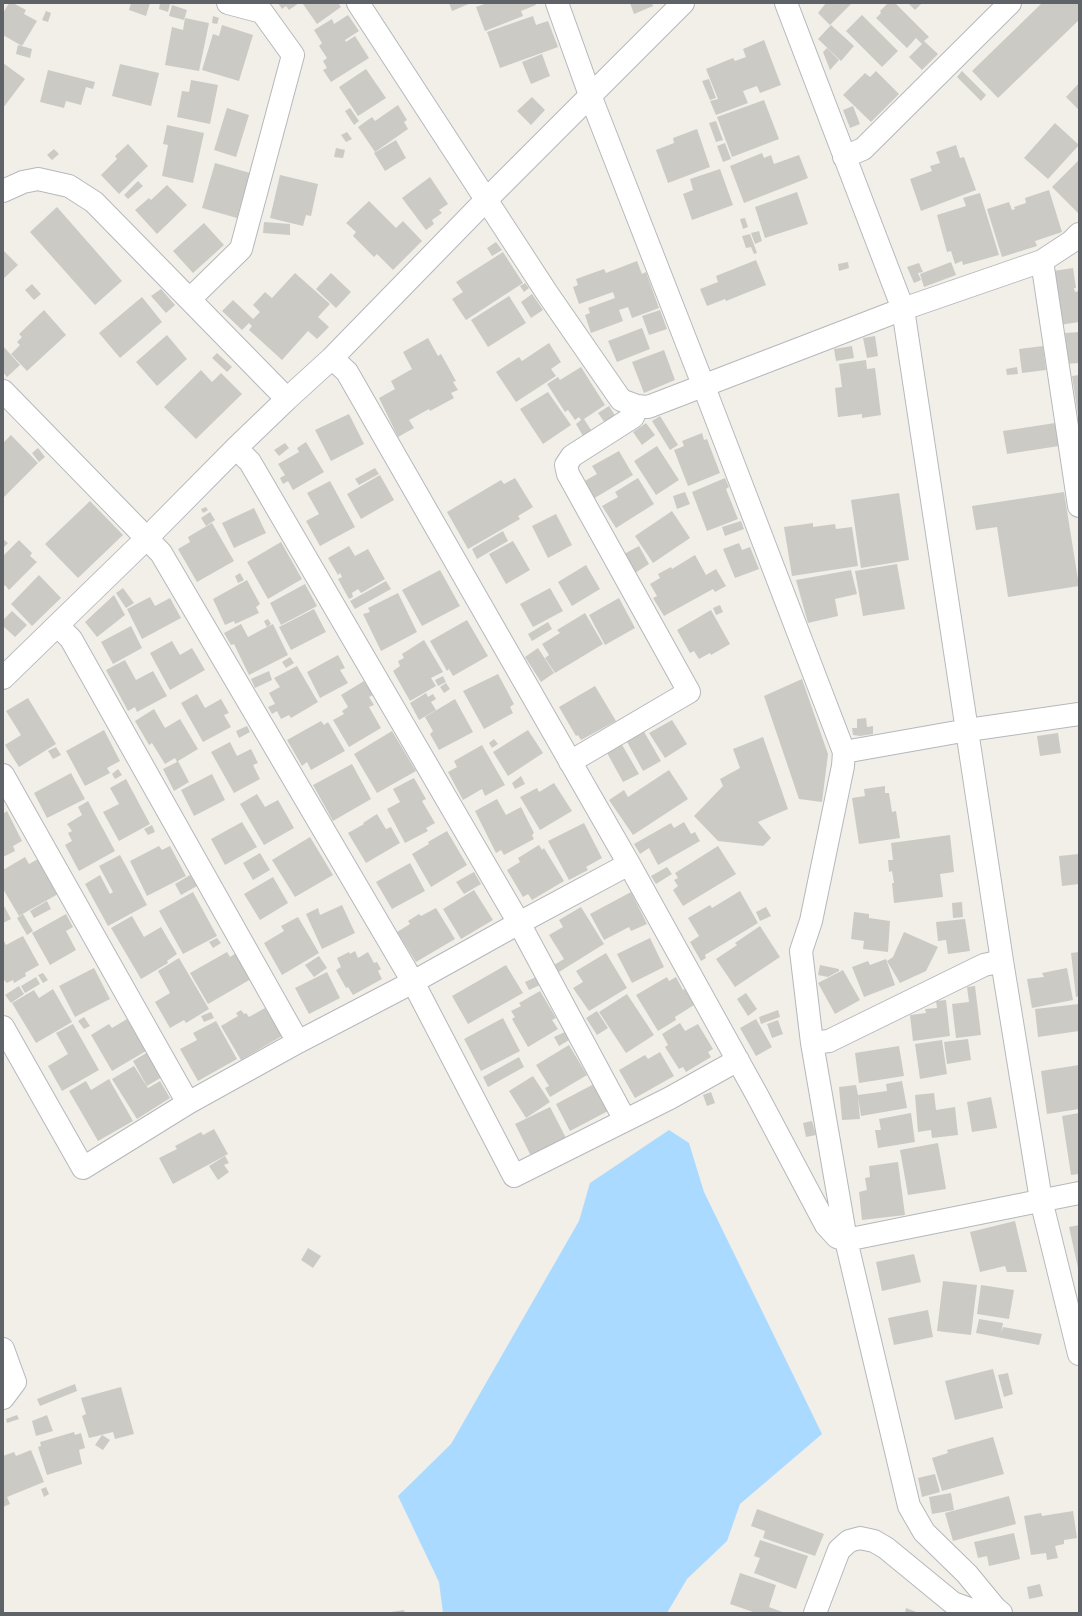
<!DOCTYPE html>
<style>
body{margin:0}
#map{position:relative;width:1082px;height:1616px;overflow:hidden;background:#f1efe8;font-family:"Nunito Sans",sans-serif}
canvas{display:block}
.frame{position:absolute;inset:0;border:4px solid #5f6368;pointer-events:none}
</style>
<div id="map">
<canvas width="1082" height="1616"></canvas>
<div class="frame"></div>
</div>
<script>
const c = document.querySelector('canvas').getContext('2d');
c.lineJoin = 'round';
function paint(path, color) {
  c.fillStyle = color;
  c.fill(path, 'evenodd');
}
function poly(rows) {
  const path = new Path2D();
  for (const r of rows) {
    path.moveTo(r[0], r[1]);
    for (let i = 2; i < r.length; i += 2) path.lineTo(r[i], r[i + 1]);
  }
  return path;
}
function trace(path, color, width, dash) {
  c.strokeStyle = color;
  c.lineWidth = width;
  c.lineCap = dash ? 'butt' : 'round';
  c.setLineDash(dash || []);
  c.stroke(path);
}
paint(poly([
 [669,1130,689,1143,704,1192,822,1434,740,1504,727,1541,687,1579,667,1613,443,1613,439,1582,398,1496,451,1444,579,1221,590,1183]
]), '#aadaff');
paint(poly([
 [9,3,13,3,26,10,24,14,37,21,22,46,3,35,3,13],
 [131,3,150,3,146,16,129,10],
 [160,3,170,4,168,12,159,9],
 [278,3,299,3,289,10,286,6,282,9],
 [305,3,338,3,341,7,317,24,303,4],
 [449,3,471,3,452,11],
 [487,3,535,3,536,5,521,11,523,16,485,31,476,7],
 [630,3,652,3,653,6,634,14],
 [826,3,852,3,830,25,818,13],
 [888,3,895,3,929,37,924,41,938,54,922,70,909,57,922,44,916,38,907,48,876,18,881,13,880,11],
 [908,3,922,3,915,10],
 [1042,3,1079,3,1079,20,998,98,972,71],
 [172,5,187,10,184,20,169,16],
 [46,11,51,13,48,22,42,20],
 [348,15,359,31,345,40,346,42,355,36,369,58,331,82,323,70,327,68,323,61,327,58,319,46,322,43,314,30,332,19,334,24],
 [862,15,898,51,882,67,846,31],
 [213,16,219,18,217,24,212,23],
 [533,16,536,25,548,21,558,47,500,68,487,32],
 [185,18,209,23,199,71,165,65,172,27,183,30],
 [222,25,253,35,239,81,202,70,213,34,219,36],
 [831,25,854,46,841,61,818,39],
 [764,40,781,85,760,93,757,86,743,91,748,103,716,115,710,101,718,99,706,69,733,58,735,61,746,57,743,49],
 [18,45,32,49,30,58,16,54],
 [827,48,839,60,830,70,823,52],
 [542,54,550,76,531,84,522,62],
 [3,63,25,79,3,108],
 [120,64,159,73,151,106,112,96],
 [366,69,386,98,358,116,339,87],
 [48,70,95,82,93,89,86,87,81,105,66,101,64,108,40,102],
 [876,71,899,94,871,122,843,95,865,73,870,77],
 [962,71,986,95,981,101,957,77],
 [709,79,716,98,710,100,702,81],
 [191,80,218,85,210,124,177,117,182,91,189,92],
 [1079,83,1079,110,1066,97],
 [532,97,545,110,531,125,517,111],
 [764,100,779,139,732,157,717,117],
 [398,105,407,120,404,122,408,129,375,152,358,127,372,117,375,121],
 [853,106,860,124,850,128,843,110],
 [227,108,249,115,236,157,214,150],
 [350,108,359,121,354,125,345,111],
 [716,121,723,140,716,142,709,123],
 [1055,123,1079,145,1048,179,1024,158],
 [167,125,204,133,193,183,162,176,168,145,163,144],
 [697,129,710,167,668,183,656,150,674,143,673,138],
 [347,132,352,139,346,142,341,135],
 [396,140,406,158,385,171,374,153],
 [725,143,731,159,723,162,717,146],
 [128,144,148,166,119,194,101,175,117,159,115,156],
 [956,145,960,158,964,157,976,190,921,211,910,179,932,171,930,166,940,163,936,152],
 [336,148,345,150,343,158,334,157],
 [54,149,59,154,52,160,47,155],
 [762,153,764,158,771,155,774,164,799,155,808,178,744,203,730,166],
 [1079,160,1079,214,1052,187],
 [215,163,250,173,237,218,202,208],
 [720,169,733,205,692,220,683,194,693,190,690,179],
 [280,175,318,184,311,216,306,215,303,226,270,218],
 [430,177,448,204,439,210,442,213,432,220,434,224,426,230,402,198],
 [138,181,143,186,128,199,124,195],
 [167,185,187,205,157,234,135,210,149,198,151,200],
 [1049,190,1062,232,1035,241,1037,246,1002,257,987,209,1009,202,1012,210,1015,209,1014,207,1026,203,1025,198],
 [797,192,808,224,765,238,755,207],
 [980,193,999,255,963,265,962,261,955,264,951,251,947,252,937,215,966,206,963,198],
 [369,201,396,228,403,221,422,241,393,270,377,254,374,257,353,236,356,232,346,223],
 [57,207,122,281,95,305,30,232],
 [745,218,748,227,743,229,740,219],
 [264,222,290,224,290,235,263,233],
 [204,223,224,245,193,273,173,251],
 [759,231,762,241,755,244,751,233],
 [750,234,757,253,754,254,751,247,746,248,742,236],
 [496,242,502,250,492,256,487,248],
 [3,250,18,265,3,279],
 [503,252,523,283,466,320,452,299,463,292,456,282],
 [756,260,766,285,726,301,725,299,707,306,700,289,718,282,716,276],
 [637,261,642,274,646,272,659,308,632,318,628,307,619,310,623,321,591,333,585,315,590,313,588,308,615,298,613,292,579,304,573,287,578,285,576,279,604,269,606,273],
 [848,262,849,268,839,271,838,264],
 [951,262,956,275,924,287,920,274],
 [919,263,923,272,918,273,921,280,914,283,907,267],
 [1073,268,1076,288,1074,288,1075,292,1079,291,1079,322,1060,325,1053,271],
 [295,273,330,304,318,317,329,327,317,339,308,331,282,360,249,330,252,326,249,323,242,330,222,311,233,300,253,319,260,312,253,305,265,292,272,298],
 [331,273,351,292,336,308,316,289],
 [525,283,529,288,524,292,520,286],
 [32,284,41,294,34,300,25,290],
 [161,289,175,305,166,313,151,296],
 [532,294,543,310,531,318,521,302],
 [509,296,526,323,488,347,471,320],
 [142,297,162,322,120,358,99,333],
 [44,310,66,335,27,371,11,354,20,345,17,342,22,337,19,334],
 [660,310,667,329,649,335,642,316],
 [642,328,650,349,617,362,608,341],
 [1079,332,1079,363,1065,364,1067,352,1065,333],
 [167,335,187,359,157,386,136,362],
 [875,336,878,356,867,358,863,338],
 [428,338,438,356,441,354,456,381,453,382,458,390,451,393,454,398,430,411,429,409,409,420,414,428,398,437,379,398,395,389,391,381,412,369,403,352],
 [549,343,561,362,551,369,556,376,516,402,496,372,519,357,522,361],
 [3,346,20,365,7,377,3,372],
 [852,346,854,358,836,361,834,349],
 [1043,346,1046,370,1022,373,1019,349],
 [664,350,675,380,644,393,632,362],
 [217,353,232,367,227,372,212,358],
 [866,360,867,369,875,368,881,415,862,418,862,414,838,417,835,388,842,387,839,364],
 [581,367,605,405,584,419,591,430,583,436,576,424,581,420,579,417,575,420,568,410,565,412,547,384,558,377,560,380],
 [1017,367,1018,374,1007,375,1006,369],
 [201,370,212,382,221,373,242,394,196,439,164,407],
 [1079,375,1079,415,1078,415,1072,376],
 [548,392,571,425,543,444,520,409],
 [609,406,616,417,605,423,598,413],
 [349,414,364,444,331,461,315,430],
 [660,416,678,445,670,450,652,421],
 [646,423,655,435,642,445,633,432],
 [1055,423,1059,446,1007,454,1003,431],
 [702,433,704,440,707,439,720,473,688,486,674,450,684,446,682,441],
 [11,435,38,463,3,498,3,443],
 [306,442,324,472,293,490,288,481,283,484,280,478,285,475,278,464,299,452,297,448],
 [285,443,289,448,279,456,274,450],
 [657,446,679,480,656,495,634,461],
 [38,448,45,457,39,462,32,453],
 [619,451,633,475,593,499,583,482,597,474,592,466],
 [375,468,379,474,359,485,355,479],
 [380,475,394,500,361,519,347,494],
 [515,478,533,507,518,516,520,519,468,549,447,512,501,480,504,484],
 [638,478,654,504,616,528,602,506,618,497,615,492],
 [725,478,729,487,726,489,738,519,707,531,692,492],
 [330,481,355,527,320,546,306,521,319,514,307,493],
 [685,492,690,504,677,509,673,496],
 [1064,492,1079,586,1008,597,997,527,976,530,972,506],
 [899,493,909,560,861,568,851,500],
 [90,501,123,535,78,578,45,544],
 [206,507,208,510,203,513,201,509],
 [254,508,266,533,234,548,222,523],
 [672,511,690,538,653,563,635,536],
 [210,512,215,520,206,526,201,518],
 [556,514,572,545,548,558,532,526],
 [741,521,744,529,725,536,722,527],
 [212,523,234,561,197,582,178,549,190,542,188,537],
 [813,523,813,527,835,524,836,529,852,527,858,566,792,576,784,527],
 [503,531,508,541,477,559,472,549],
 [3,539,8,543,3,548],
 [19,540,32,553,30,556,37,562,9,590,5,585,3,588,3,556],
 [513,541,530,570,506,584,489,554],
 [281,542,302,579,268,599,247,562],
 [739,543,742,550,750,547,759,569,735,578,723,549],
 [349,546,355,556,368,549,385,579,361,593,358,589,352,593,353,597,349,599,338,579,342,577,340,573,338,575,328,558],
 [639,546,649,564,635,573,624,554],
 [695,555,706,575,716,569,726,586,715,592,713,589,664,616,653,598,657,596,650,584,660,578,658,574,671,567,672,569],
 [897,564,905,609,863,616,855,571],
 [586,565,600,589,572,606,558,582],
 [440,570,460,606,422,626,402,590],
 [851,570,857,594,835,599,838,616,808,623,796,580],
 [240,573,244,580,238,583,235,576],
 [39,575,61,598,32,626,11,604],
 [247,580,260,604,256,607,259,613,235,624,234,621,225,625,213,599],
 [386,581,391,589,355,609,350,601],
 [305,584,317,606,281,625,270,603],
 [123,588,134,603,126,608,116,593],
 [550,588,563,611,533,627,520,604],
 [398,593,417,632,381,651,363,614,370,612,368,608],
 [114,595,125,615,97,637,85,622],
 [150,597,155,606,170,598,181,618,142,639,127,609],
 [619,598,635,628,605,645,589,615],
 [720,605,723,612,716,615,713,608],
 [314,609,326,632,291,650,279,627],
 [711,610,730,644,711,655,710,653,699,659,694,651,690,653,677,630],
 [12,611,27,625,15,637,3,626,3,620],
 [585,613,603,644,555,673,545,658,549,655,542,644,560,633,557,630],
 [268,619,271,624,267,627,273,624,288,655,249,675,234,644,231,645,224,633,241,624,248,637,267,627,264,621],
 [467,620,488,656,453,676,449,669,447,671,430,641],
 [548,622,552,629,532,641,528,634],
 [131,626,142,648,113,664,101,642],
 [424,640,443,672,431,678,436,686,410,701,393,671,400,666,398,661,404,658,402,654],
 [172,641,180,655,192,648,205,670,170,690,150,653],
 [538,648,554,673,541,682,525,657],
 [338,655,345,668,340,670,348,683,320,698,307,672],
 [290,657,294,663,286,668,282,662],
 [125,660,136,680,153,671,167,696,137,712,135,707,128,711,106,670],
 [297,666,318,702,291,718,289,715,281,719,277,711,272,714,268,707,275,704,269,693,280,687,274,678],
 [269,671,272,680,255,688,251,679],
 [498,674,514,704,510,707,513,713,484,729,463,691],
 [443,676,446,682,438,686,435,680],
 [802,679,828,754,822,802,799,799,764,696],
 [364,681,373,695,369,697,374,705,369,707,381,728,349,747,333,720,344,714,342,711,348,707,341,695],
 [446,683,450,689,444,693,440,687],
 [595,686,616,721,581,740,578,735,576,736,559,707],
 [426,693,428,697,433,694,436,699,431,702,436,710,419,720,410,703],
 [197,694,205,708,221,699,229,713,224,715,231,727,203,742,181,703],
 [28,698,56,744,19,767,5,745,21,735,6,711],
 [455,699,473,732,439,750,430,734,433,731,425,717],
 [154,709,165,728,180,719,198,749,178,761,189,782,174,791,163,769,177,762,175,758,165,764,152,743,149,745,135,721],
 [866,718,867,727,873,726,873,734,860,736,853,735,852,728,857,728,857,719],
 [672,720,687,744,665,758,649,733],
 [321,721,324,725,328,722,345,751,311,770,307,762,302,766,287,740],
 [247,726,250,732,239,738,236,731],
 [104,730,120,761,107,768,110,773,85,786,66,751],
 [528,730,543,753,508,776,493,752],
 [643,730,661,761,643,771,626,740],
 [392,731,416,771,377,793,354,754],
 [1058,733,1061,753,1040,756,1037,736],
 [763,737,788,809,758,822,771,838,763,846,718,841,694,816,723,786,720,779,740,768,733,749],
 [494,739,498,744,492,748,489,743],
 [230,742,237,756,251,749,258,763,253,765,260,779,234,793,211,752],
 [621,743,639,774,623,782,606,751],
 [482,745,505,785,485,796,482,789,463,800,448,772,457,767,454,761],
 [56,747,61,755,53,759,48,751],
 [352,764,371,799,333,821,313,785],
 [118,769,122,775,115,779,112,774],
 [669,770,688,799,633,835,609,800,624,790,628,797],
 [71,773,85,799,47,818,34,793],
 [212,774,225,800,194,816,181,790],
 [521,776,525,784,515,789,512,783],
 [414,778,426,799,422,801,435,823,426,828,428,831,405,843,387,809,400,802,393,789],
 [126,779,150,824,119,841,103,812,119,804,110,788],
 [554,783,572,811,540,830,520,797,537,788,539,792],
 [885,786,885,793,889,793,892,812,896,811,900,838,859,844,852,798,865,796,864,789],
 [257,794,265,807,278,800,294,828,264,845,240,804],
 [497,799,506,815,521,807,534,833,532,835,534,839,504,855,501,850,496,853,475,811],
 [88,801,115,851,79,871,65,845,72,841,68,833,72,831,67,824,82,815,78,807],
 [7,811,22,841,13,846,15,851,3,857,3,814],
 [377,814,386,829,391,827,400,843,366,863,348,833,364,824,363,823],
 [242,822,257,847,225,865,211,839],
 [684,822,691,834,695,832,700,841,658,865,649,848,640,854,634,844,671,823,674,828],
 [584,823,602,858,586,867,588,870,569,880,548,841],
 [152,825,155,832,148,835,144,829],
 [447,831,467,865,431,887,412,854,429,844,428,842],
 [950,835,954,872,940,874,943,897,894,903,892,883,894,883,892,871,889,872,888,860,893,860,891,843],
 [310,837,333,875,295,897,272,860],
 [539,845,542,850,544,848,564,881,532,900,528,894,523,897,507,870,520,862,518,858],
 [159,846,162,850,170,846,186,876,147,896,130,861],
 [718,846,736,874,683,906,673,890,678,886,674,880,678,878,675,873],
 [260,853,270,870,253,880,243,863],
 [1079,854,1079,884,1062,886,1059,856],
 [120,855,147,905,108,926,85,884,100,875,110,894,113,892,99,866],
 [25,857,29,864,38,859,58,894,19,916,3,889,3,870],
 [410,863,425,891,392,909,376,882],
 [667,867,672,874,656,884,651,876],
 [474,872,481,884,464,894,456,882],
 [190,875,197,886,181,895,175,884],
 [273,877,288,903,260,920,244,894],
 [474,890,493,920,461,939,443,909],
 [740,891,758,923,705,955,706,958,701,961,690,942,699,936,688,918,710,905,712,908],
 [193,892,217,936,183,954,159,911],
 [631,892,647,924,631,931,629,927,604,940,590,914],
 [47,901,51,909,34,918,30,911],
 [962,902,963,917,953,918,952,903],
 [3,904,11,919,3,923],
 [342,905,355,933,322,949,306,914,318,908,320,915],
 [581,907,604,944,559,972,554,965,564,959,549,935,563,927,559,920],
 [766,907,771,916,760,921,756,912],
 [436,908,455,939,416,962,397,932,410,924,408,921,419,914,421,916],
 [854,912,869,914,869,918,890,921,888,952,863,949,864,941,851,939],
 [23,914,33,931,27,935,17,918],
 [66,914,73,927,66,931,76,950,50,965,32,933],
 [132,916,144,937,161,927,177,954,167,961,168,963,141,979,111,928],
 [298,917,319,953,282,975,264,943,284,931,281,926],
 [965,919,970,951,948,954,946,940,938,941,936,922],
 [760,926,780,957,735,987,716,959,737,945,735,943],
 [904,932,938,947,926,971,900,983,887,961,893,957],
 [23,936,39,965,25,973,26,976,14,983,13,980,7,983,3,979,3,939,6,945],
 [217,938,221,943,213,948,209,942],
 [650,938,664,967,632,983,617,954],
 [355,951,358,958,368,952,374,963,377,962,381,969,378,971,382,979,353,995,348,987,346,988,336,970,341,967,337,958,349,952,350,954],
 [227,952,230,957,236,953,251,979,208,1004,190,973],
 [1079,952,1079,996,1076,997,1071,953],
 [606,953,627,988,589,1011,573,988,583,982,576,971],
 [319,956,327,968,314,977,305,965],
 [179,958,209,1009,186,1023,184,1020,170,1028,155,1002,170,993,158,971],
 [886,959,895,985,864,997,852,967,868,961,870,965],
 [506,965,523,993,468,1024,452,996],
 [820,965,839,969,839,971,828,977,818,975],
 [94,968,110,999,75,1017,59,986],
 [1067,968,1073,1000,1032,1008,1027,979,1044,977,1042,973],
 [843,970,860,1000,835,1014,818,983],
 [327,972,340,998,309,1014,295,988],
 [43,973,48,980,43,983,38,975],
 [36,977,40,984,25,993,21,986],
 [536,977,540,985,529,990,525,982],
 [667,977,669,981,676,977,683,990,685,989,694,1005,675,1017,676,1020,658,1031,636,995],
 [19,986,24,994,11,1003,5,995],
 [975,986,981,1035,956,1038,952,1004,969,1002,967,987],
 [53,989,72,1022,36,1043,12,1003,34,990,39,998],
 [540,991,556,1018,552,1020,558,1029,528,1047,512,1019,515,1017,511,1011,521,1006,519,1003],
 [746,993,757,1009,748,1016,737,999],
 [627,994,654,1035,626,1053,599,1012],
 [946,1000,950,1036,913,1041,910,1015,926,1013,925,1009,937,1008,936,1001],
 [1079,1004,1079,1031,1038,1037,1035,1009],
 [265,1008,282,1036,241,1060,221,1026,238,1016,236,1013,241,1010,244,1014,246,1013,249,1017],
 [778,1010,780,1017,761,1024,759,1017],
 [597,1011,608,1028,597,1035,586,1018],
 [211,1012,214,1018,204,1022,201,1016],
 [84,1017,90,1026,84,1029,78,1021],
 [503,1018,520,1051,481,1071,464,1039],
 [127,1019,146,1051,112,1071,91,1035,109,1024,112,1028],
 [756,1019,772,1047,756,1056,740,1028],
 [778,1020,783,1034,772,1038,767,1024],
 [216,1021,237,1059,198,1081,180,1049,197,1040,193,1033],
 [680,1023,685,1031,698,1024,713,1049,708,1052,711,1057,686,1072,683,1067,679,1069,665,1047,668,1045,662,1034],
 [73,1024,99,1070,62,1091,48,1066,68,1054,56,1033],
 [565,1032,569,1040,559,1046,554,1037],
 [968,1039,971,1060,947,1064,944,1042],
 [942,1040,947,1074,920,1079,915,1044],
 [569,1045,587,1075,550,1097,545,1088,549,1086,536,1065],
 [899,1046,904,1076,859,1083,855,1053],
 [148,1052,162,1077,147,1086,133,1061],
 [660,1052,674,1076,635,1098,619,1070,645,1055,648,1059],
 [519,1057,524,1067,488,1087,483,1077],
 [1079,1065,1079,1109,1047,1114,1041,1071],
 [134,1066,148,1088,160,1081,170,1098,137,1119,112,1079],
 [533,1076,550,1102,526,1118,509,1091],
 [109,1079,133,1121,98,1141,69,1091,86,1081,91,1090],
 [902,1081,907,1108,861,1116,858,1097,860,1119,842,1120,839,1087,856,1085,858,1095,887,1091,886,1084],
 [594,1084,608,1111,570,1131,556,1104],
 [711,1092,715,1103,707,1106,703,1095],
 [934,1093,936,1110,955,1107,958,1135,932,1138,931,1130,918,1132,915,1095],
 [991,1097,997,1128,972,1132,967,1102],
 [550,1107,566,1138,531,1156,515,1124],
 [911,1113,915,1142,878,1148,875,1130,881,1130,879,1119],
 [1079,1113,1079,1174,1071,1175,1062,1116],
 [812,1121,816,1135,806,1137,803,1123],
 [214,1129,228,1154,173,1184,159,1158,177,1149,175,1146,201,1132,203,1135],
 [938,1143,946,1189,908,1195,900,1150],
 [225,1156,229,1163,224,1165,229,1172,218,1180,209,1166],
 [898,1162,905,1215,862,1220,859,1192,867,1190,865,1178,870,1177,869,1166],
 [1015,1221,1027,1272,1007,1272,1005,1266,980,1272,970,1232],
 [1079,1225,1079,1268,1078,1268,1069,1227],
 [308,1248,321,1256,313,1268,301,1260],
 [914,1254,921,1282,882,1291,876,1262],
 [943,1281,977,1285,971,1335,937,1331],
 [981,1285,1014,1290,1009,1319,977,1314],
 [928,1310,933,1337,894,1345,888,1318],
 [979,1319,1003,1323,1001,1333,1003,1327,1042,1334,1039,1345,976,1333],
 [993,1369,1003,1408,955,1420,945,1381],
 [1008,1373,1013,1394,1004,1397,998,1375],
 [75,1384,77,1391,40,1406,37,1399],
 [121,1387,134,1434,115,1439,113,1432,89,1438,82,1416,86,1414,81,1398],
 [17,1415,19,1419,7,1423,6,1419],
 [47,1415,53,1431,36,1436,32,1421],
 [74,1432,75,1435,81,1433,85,1448,79,1450,82,1464,47,1475,38,1447,41,1446,40,1442],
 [102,1435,110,1440,103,1450,95,1445],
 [993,1437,1004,1474,942,1491,932,1458,948,1453,947,1450],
 [31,1450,44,1482,7,1497,10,1504,3,1507,3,1456,14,1452,16,1456],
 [935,1474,940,1492,922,1497,918,1478],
 [46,1487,49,1494,44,1497,41,1489],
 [951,1493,954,1510,932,1514,929,1497],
 [1009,1496,1016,1524,953,1541,945,1513],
 [757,1509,824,1534,815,1556,763,1538,765,1531,751,1526],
 [1073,1511,1077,1538,1064,1540,1064,1544,1055,1546,1058,1558,1047,1560,1046,1553,1031,1555,1024,1516,1041,1513,1042,1516],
 [1014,1533,1020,1559,989,1566,987,1556,978,1558,974,1542],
 [760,1540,808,1556,796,1589,754,1573,760,1558,754,1556],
 [740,1573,776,1585,769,1607,785,1613,756,1613,730,1604],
 [1040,1584,1043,1596,1029,1599,1027,1587],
 [906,1608,919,1613,905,1613],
 [404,1610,405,1613,391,1613,391,1612]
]), '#cccac5');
const minor = poly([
 [358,3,547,293,621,400,637,406,648,407,903,309,1042,261,1071,242,1079,234],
 [557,3,590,95,704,387,844,752,843,766,811,921,801,951,812,1043,846,1240,1079,1193],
 [786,3,903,309,1002,961,1041,1200,1079,1354],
 [844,157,863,149,1010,3],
 [3,191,23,182,38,179,69,186,94,202,287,399],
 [1042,261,1079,506],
 [190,299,241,249,293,55,262,12,228,3],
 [332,358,347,372,629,864,757,1095,826,1225,837,1237,846,1240,909,1506,924,1532,967,1574,995,1608,993,1613],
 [3,391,161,553,413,982,514,1176,670,1098,738,1060],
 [236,448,250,462,519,923,625,1120],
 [58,626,71,639,298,1042],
 [3,678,147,538,236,448,287,399,332,358,487,199,683,3],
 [844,752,968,730,1079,714],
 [570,762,689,692,568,474,566,465,572,456,633,417,637,406],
 [3,775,188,1103],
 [3,1027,83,1168,188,1103,298,1042,413,982,519,923,629,864],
 [812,1043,829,1041,984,965,1002,961],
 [3,1349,15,1382,3,1398],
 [815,1613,839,1550,849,1541,860,1538,874,1541,886,1548,953,1603,978,1612,995,1608,1001,1613]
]);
trace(minor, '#b5b8bc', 24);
trace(minor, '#fff', 22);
</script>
